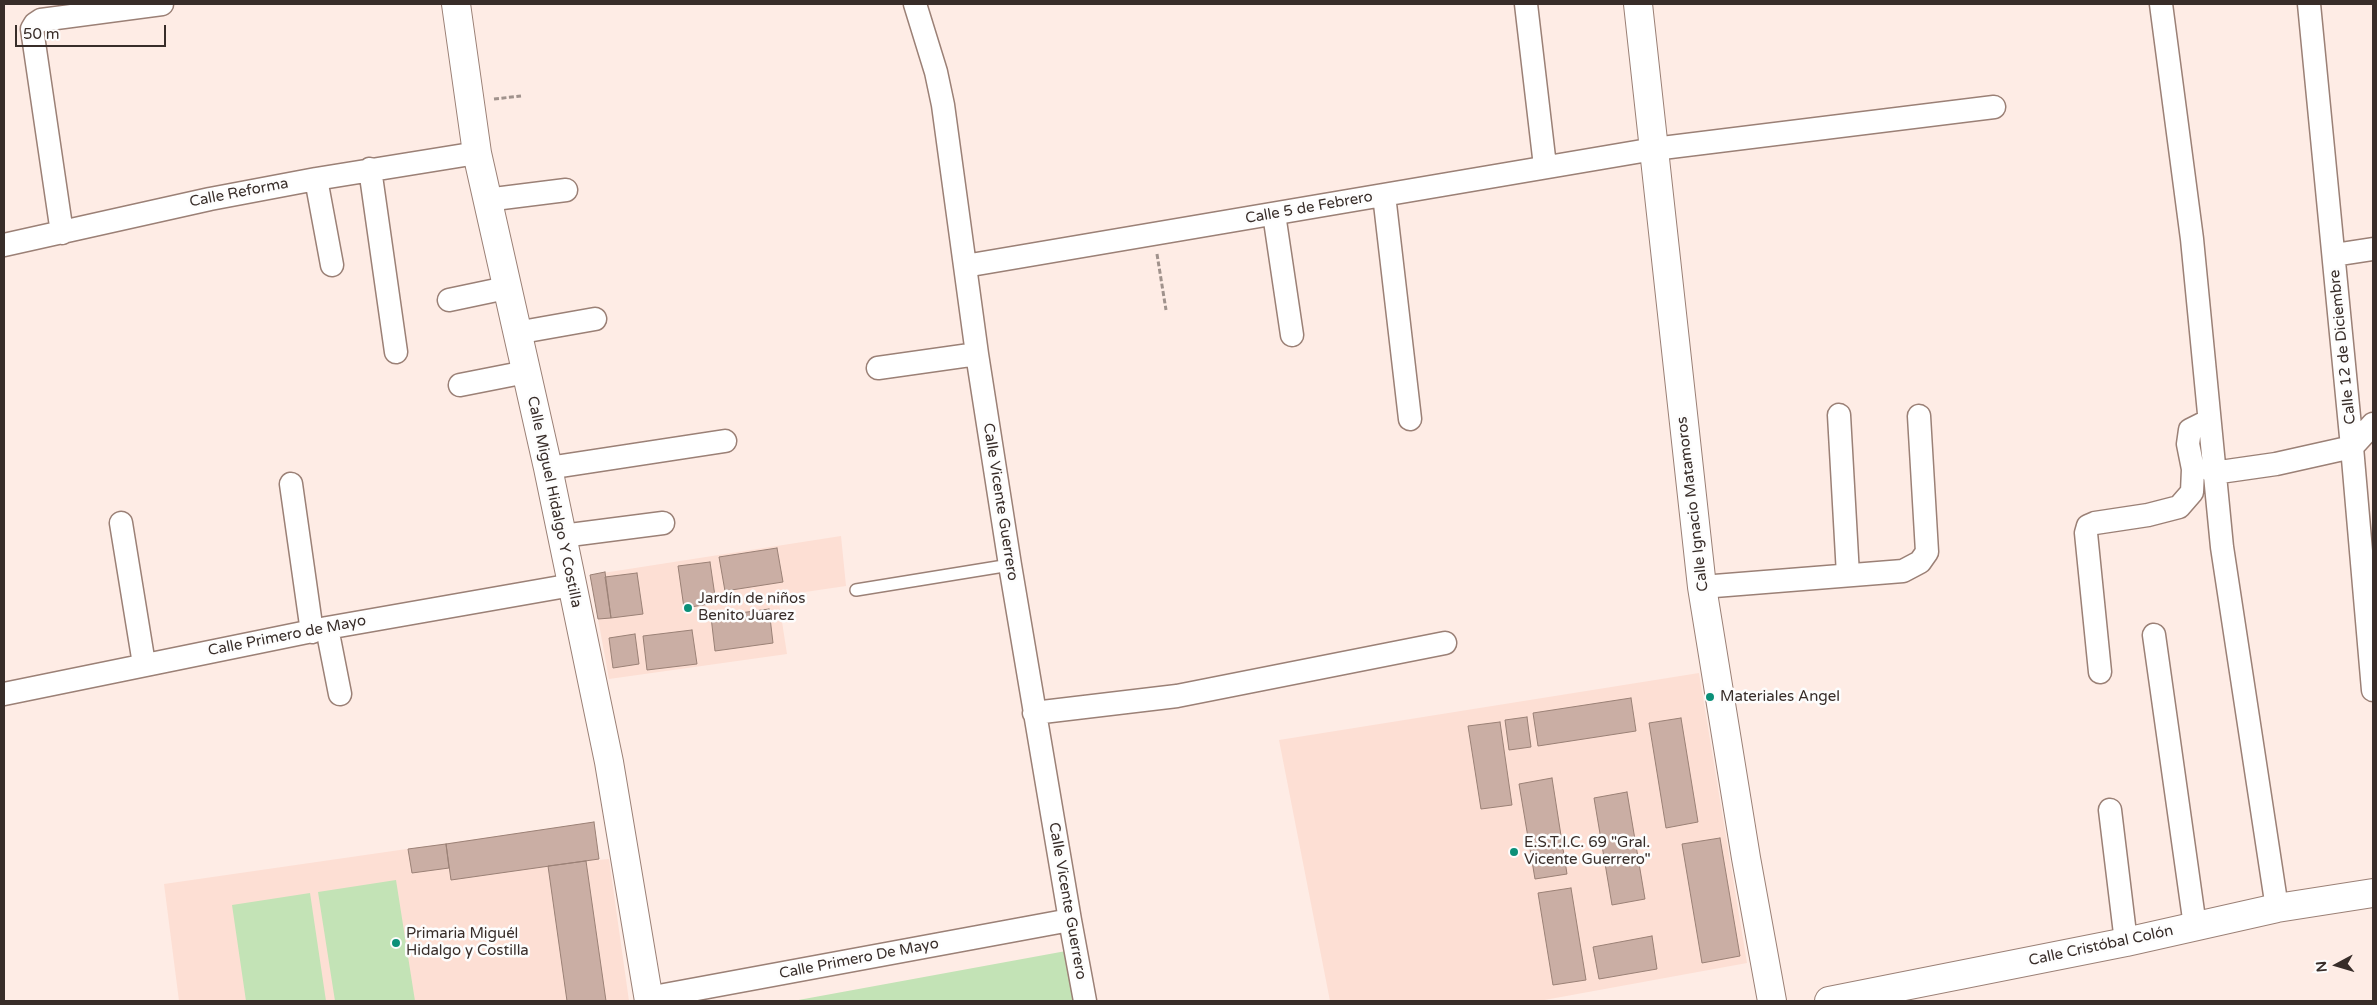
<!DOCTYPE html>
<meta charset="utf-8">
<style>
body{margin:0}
#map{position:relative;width:2377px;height:1005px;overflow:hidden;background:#feece5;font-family:"Varela Round",sans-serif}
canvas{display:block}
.frame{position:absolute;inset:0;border:5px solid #382d29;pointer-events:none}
.north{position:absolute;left:2312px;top:940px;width:50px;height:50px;-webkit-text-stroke:4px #fdfdfd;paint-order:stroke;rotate:264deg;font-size:14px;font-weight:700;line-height:20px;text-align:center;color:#382d29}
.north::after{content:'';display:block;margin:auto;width:18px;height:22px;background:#382d29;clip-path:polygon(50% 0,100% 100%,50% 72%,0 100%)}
.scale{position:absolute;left:15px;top:25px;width:151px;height:22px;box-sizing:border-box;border:2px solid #382d29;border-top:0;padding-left:6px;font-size:15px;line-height:18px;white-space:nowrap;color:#382d29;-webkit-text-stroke:4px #fdfdfd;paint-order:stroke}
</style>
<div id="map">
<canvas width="2377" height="1005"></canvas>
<div class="frame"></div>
<div class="north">N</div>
<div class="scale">50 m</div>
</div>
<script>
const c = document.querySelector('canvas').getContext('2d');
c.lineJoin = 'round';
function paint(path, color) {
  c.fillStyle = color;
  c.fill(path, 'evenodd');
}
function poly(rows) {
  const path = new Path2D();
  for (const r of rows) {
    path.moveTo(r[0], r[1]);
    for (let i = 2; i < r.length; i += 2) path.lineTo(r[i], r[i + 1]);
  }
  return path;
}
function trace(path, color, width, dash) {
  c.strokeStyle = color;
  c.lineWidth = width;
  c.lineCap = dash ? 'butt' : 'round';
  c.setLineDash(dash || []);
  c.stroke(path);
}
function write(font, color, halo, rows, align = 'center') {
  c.font = font + ' "Varela Round",sans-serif';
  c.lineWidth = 5;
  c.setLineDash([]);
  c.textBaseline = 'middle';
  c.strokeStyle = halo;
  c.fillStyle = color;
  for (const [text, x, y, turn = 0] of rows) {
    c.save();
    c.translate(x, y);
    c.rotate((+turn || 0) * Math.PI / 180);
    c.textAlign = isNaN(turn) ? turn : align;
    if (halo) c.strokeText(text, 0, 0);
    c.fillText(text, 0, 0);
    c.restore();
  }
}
paint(poly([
 [841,536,846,586,778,596,787,654,609,679,590,575],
 [1699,673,1747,963,1539,1001,1330,1001,1279,740],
 [594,822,599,860,609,859,629,1001,179,1001,164,884]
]), '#fddfd4');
paint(poly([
 [396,880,415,1001,335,1001,318,892],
 [310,893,326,1001,246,1001,232,905],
 [1066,951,1075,1001,793,1001]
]), '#c3e3b6');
const building = poly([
 [777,548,783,582,725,591,719,557,777,548],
 [710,562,716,603,684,608,678,566,710,562],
 [605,572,611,618,598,619,590,575,605,572],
 [637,573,643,614,611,618,605,577,637,573],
 [769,609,773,643,715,651,711,617,769,609],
 [692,630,697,664,647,670,643,636,692,630],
 [635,634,639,664,613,668,609,638,635,634],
 [1631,698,1636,731,1538,746,1533,713,1631,698],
 [1527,717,1531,747,1509,750,1505,720,1527,717],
 [1681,718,1698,822,1666,828,1649,723,1681,718],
 [1500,722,1512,805,1481,809,1468,726,1500,722],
 [1552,778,1567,874,1535,879,1519,784,1552,778],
 [1627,792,1645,899,1612,905,1594,798,1627,792],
 [594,822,599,859,451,880,446,844,594,822],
 [1720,838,1740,956,1702,963,1682,844,1720,838],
 [446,844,449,868,412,873,408,849,446,844],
 [586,861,606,1001,567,1001,548,866,586,861],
 [1571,888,1586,980,1553,985,1538,893,1571,888],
 [1652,936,1657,969,1599,979,1593,947,1652,936]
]);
paint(building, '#caaea4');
trace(building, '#9b8176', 1);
const service = poly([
 [856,590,1010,565]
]);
const minor = poly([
 [915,4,936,72,943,105,977,354,1010,565,1070,920,1085,1001],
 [1526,4,1545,166],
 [2161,4,2192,239,2222,547,2277,908],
 [2309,4,2352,447,2373,690],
 [370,169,396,352],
 [316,179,332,265],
 [1384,195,1410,419],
 [486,200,566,190],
 [1274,214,1292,335],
 [62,233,32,29,35,24,41,20,162,4],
 [4,245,210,199,316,179,477,153],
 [2334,255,2373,249],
 [965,266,1654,149,1994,107],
 [449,300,506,288],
 [516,333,595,319],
 [878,368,977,354],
 [460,385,526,372],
 [1839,415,1848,575],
 [548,468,725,441],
 [2213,473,2276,464,2352,447,2373,424],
 [291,484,312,632],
 [121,523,144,664],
 [562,536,663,523],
 [1702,587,1903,571,1920,562,1927,552,1919,416],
 [327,628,340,694],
 [2154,635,2195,926],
 [2100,672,2086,533,2088,526,2095,523,2148,515,2179,507,2192,492,2193,469,2188,444,2190,430,2208,421],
 [4,694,327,628,572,585],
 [1034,713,1177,696,1445,643],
 [2110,810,2126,942],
 [648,998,1070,920]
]);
const tertiary = poly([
 [1638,4,1702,587,1746,858,1772,1001]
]);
const secondary = poly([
 [456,4,477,153,548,468,609,762,649,1001],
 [1829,1001,2126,942,2277,908,2373,893]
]);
trace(service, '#9b8076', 14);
trace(minor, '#9b8076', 25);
trace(tertiary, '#9b8076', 30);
trace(secondary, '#9b8076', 30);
trace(poly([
 [494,99,521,96],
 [1157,254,1166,310]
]), '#a0928c', 3, [5, 2.5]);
trace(service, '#fff', 11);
trace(minor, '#fff', 22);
trace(tertiary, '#fff', 28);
trace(secondary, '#fff', 28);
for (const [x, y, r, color] of [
 [688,608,5,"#0b9078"],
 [1710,697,5,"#0b9078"],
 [1514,852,5,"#0b9078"],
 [396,943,5,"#0b9078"]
]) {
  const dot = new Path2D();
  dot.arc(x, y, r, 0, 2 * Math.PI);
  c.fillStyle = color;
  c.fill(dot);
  trace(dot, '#fdfdfd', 2);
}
write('15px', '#382d29', '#fdfdfd', [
 ["Calle Reforma",239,193,-11],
 ["Calle 5 de Febrero",1309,208,-10],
 ["Calle 12 de Diciembre",2343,347,-96],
 ["Calle Miguel Hidalgo Y Costilla",554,502,78],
 ["Calle Vicente Guerrero",1000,502,81],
 ["Calle Ignacio Matamoros",1693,504,-97],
 ["Calle Primero de Mayo",287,636,-11],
 ["Calle Vicente Guerrero",1067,901,80],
 ["Calle Cristóbal Colón",2101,946,-12],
 ["Calle Primero De Mayo",859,959,-11]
]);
write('15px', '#382d29', '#fdfdfd', [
 ["Jardín de niños",698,599],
 ["Benito Juarez",698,616],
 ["Materiales Angel",1720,697],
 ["E.S.T.I.C. 69 \"Gral.",1524,843],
 ["Vicente Guerrero\"",1524,860],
 ["Primaria Miguél",406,934],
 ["Hidalgo y Costilla",406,951]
], 'left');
</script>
